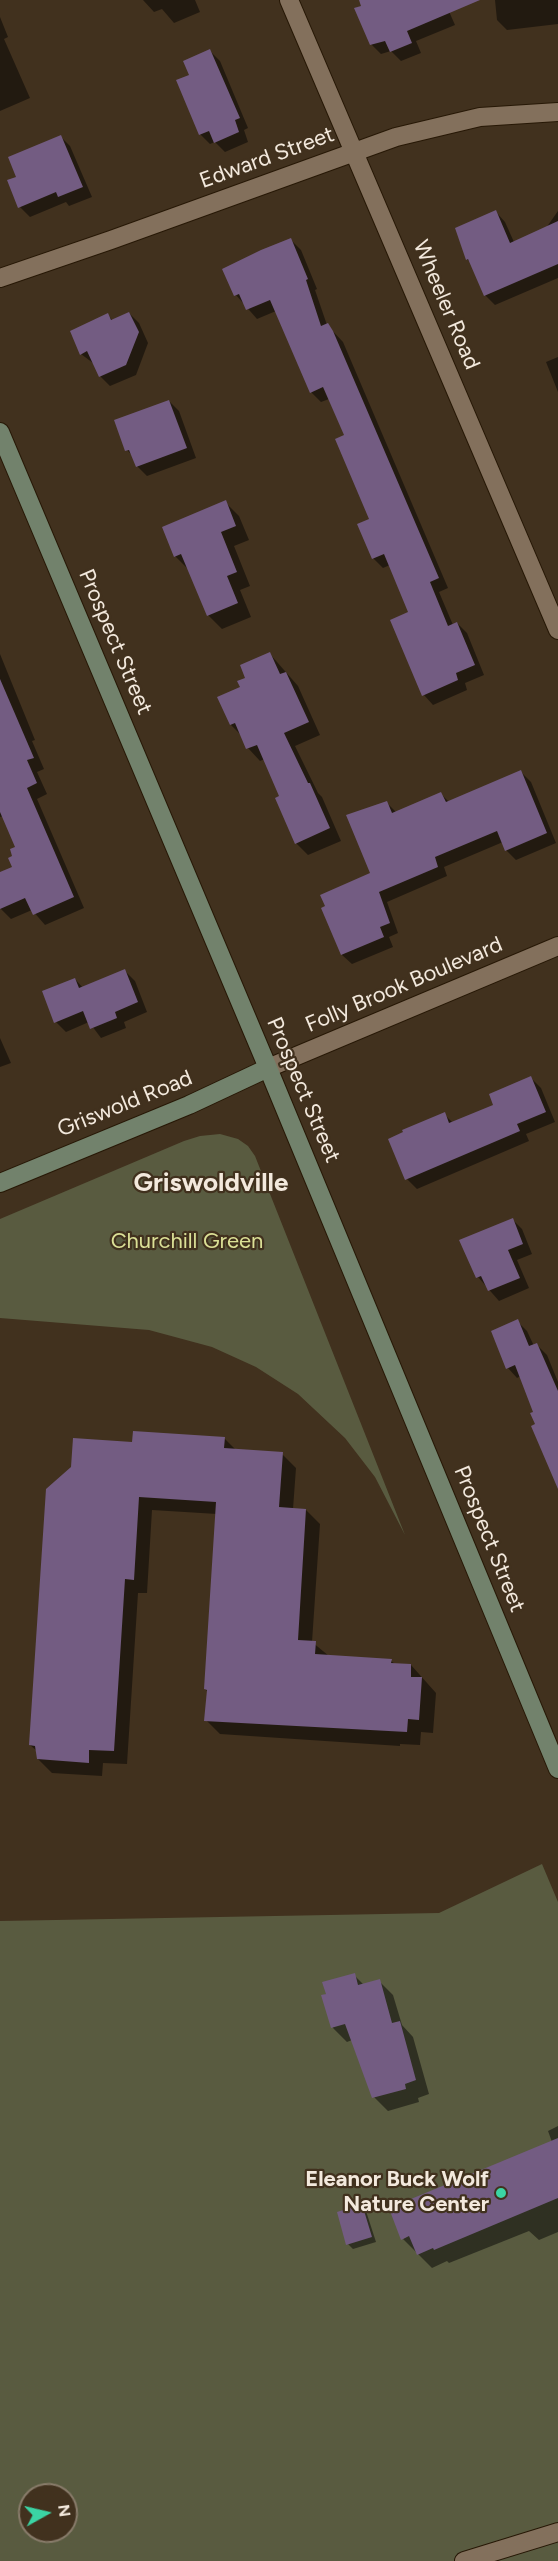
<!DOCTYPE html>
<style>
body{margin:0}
#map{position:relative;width:558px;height:2561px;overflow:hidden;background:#41311e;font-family:Figtree,sans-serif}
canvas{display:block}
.north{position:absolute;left:18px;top:2483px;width:60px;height:60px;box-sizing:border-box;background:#41311e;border:2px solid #887b6a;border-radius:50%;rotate:82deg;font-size:16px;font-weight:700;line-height:24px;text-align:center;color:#f3e9dd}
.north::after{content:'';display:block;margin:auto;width:21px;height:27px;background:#3bd4a4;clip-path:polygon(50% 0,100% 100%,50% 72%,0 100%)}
</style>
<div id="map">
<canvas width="558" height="2561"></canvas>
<div class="north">N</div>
</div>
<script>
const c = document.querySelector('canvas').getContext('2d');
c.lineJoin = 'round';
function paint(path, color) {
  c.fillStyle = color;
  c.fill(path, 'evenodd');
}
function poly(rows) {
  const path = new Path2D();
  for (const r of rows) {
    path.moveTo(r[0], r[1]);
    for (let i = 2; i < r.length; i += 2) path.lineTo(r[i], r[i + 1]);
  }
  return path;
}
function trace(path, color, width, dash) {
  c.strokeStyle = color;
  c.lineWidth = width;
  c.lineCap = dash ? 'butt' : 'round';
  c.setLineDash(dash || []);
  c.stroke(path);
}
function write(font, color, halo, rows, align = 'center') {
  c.font = font + ' Figtree,sans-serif';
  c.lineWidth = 4.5;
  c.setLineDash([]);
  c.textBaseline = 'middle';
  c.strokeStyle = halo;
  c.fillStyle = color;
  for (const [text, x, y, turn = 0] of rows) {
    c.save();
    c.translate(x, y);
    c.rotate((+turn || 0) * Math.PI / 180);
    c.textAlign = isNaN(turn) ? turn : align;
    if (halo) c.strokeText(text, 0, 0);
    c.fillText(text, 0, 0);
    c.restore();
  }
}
paint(poly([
 [220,1134,238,1139,248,1146,255,1156,405,1535,375,1477,345,1438,298,1394,256,1367,212,1347,149,1330,0,1318,0,1219,184,1141,200,1136],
 [542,1864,558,1902,558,2561,0,2561,0,1921,439,1913],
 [30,2495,66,2495,66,2531,30,2531]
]), '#595b40');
paint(poly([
 [143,0,195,0,200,12,174,23,162,9,154,12],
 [375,0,444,0,455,25,416,41,421,53,401,61,391,51,381,54,371,44],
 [495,0,558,0,558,24,507,30,497,20],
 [0,17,8,37,4,39,30,98,0,111],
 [210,51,220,61,248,128,244,130,248,142,225,152,215,142,210,144,200,134,191,76],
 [60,136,70,146,92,197,69,206,66,202,30,217,20,207,18,177],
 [558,211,558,278,495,305,485,295,471,263,467,259,496,212,505,222,514,242,546,228],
 [291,240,301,250,317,289,315,290,327,325,343,342,448,588,439,592,453,625,457,623,467,633,484,675,465,683,467,690,433,705,424,695,410,613,390,565,383,568,373,558,371,520,346,436,329,399,321,402,311,392,276,311,257,319,236,295],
 [129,313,139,323,148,343,136,375,110,386,100,376,93,363,81,354,108,315,113,321],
 [558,357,558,392,546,362],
 [169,401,179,411,196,458,147,476,137,466,133,456,127,450],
 [225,502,239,516,249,540,234,546,250,586,240,590,251,617,222,629,208,615,189,570,175,556],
 [0,654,35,740,32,741,44,769,37,772,47,794,37,799,84,908,45,925,32,910,11,919,0,908,0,874,14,868,17,848,3,816,0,817],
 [270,654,298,686,320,735,295,746,318,793,322,797,341,841,308,855,296,843,281,797,265,759,260,761,248,748,243,737,231,725,242,688],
 [521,772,531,782,556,843,516,860,506,850,503,842,444,867,447,876,387,902,398,933,389,937,393,947,352,964,342,955,323,908,372,874,387,803,397,813,441,794,449,802],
 [125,971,135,981,147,1012,124,1022,126,1028,101,1038,89,1022,66,1032,56,1022,75,979,83,988],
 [0,1038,11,1063,0,1067],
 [531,1078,541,1088,555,1122,526,1134,529,1141,417,1189,407,1179,405,1133,444,1114,453,1123,495,1105],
 [512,1219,522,1229,532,1254,517,1260,529,1288,499,1301,478,1277],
 [517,1321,527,1331,534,1346,537,1345,547,1355,558,1382,558,1486,535,1412,521,1376,517,1378,508,1368],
 [224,1438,237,1451,282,1454,296,1468,293,1509,306,1510,320,1524,312,1642,329,1656,391,1661,395,1664,411,1665,436,1693,433,1733,421,1732,420,1745,400,1744,400,1746,220,1734,206,1720,208,1692,205,1689,217,1514,152,1510,147,1593,138,1593,127,1764,103,1763,102,1776,52,1773,38,1759,37,1751,30,1745,133,1444],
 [354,1975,364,1985,379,1981,393,1995,402,2025,413,2037,429,2094,418,2098,419,2102,388,2111,374,2097,352,2040,347,2042,333,2028,323,1996],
 [558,2126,558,2232,539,2240,529,2231,449,2263,447,2261,432,2268,403,2239,552,2142,548,2131],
 [362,2206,366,2211,376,2242,353,2249,348,2244]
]), '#0007');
paint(poly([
 [359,0,480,0,407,31,412,43,390,52,385,41,370,45,354,8,361,6],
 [210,49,240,118,235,120,239,132,214,143,209,131,199,135,176,80,189,75,183,61],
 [61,135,83,187,58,197,56,192,18,208,7,180,16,177,8,157],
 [496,210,510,243,558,221,558,264,484,296,468,259,466,260,455,228],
 [291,238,308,279,306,280,321,326,328,323,333,331,439,578,430,582,448,626,457,622,475,665,456,673,458,680,422,696,390,620,408,612,384,554,372,559,357,524,369,519,335,439,344,435,323,387,310,393,270,300,246,310,239,294,234,296,222,269,261,250],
 [129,312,139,332,126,365,99,377,87,351,80,355,70,331,108,313,111,320],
 [169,400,187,448,136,467,129,450,125,451,114,420],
 [226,500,236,526,221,532,237,572,227,576,238,603,207,616,181,554,174,557,162,527],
 [270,652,280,674,286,672,309,722,284,733,308,783,310,783,330,828,295,844,275,798,279,796,257,745,246,749,235,723,230,725,217,697,240,687,237,681,245,678,240,665],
 [0,679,34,758,27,760,37,783,27,788,74,897,33,915,25,898,0,909,0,872,12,867,8,858,12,856,10,849,15,847,0,812],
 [521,770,547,833,505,851,497,831,435,857,438,867,379,892,390,923,380,927,384,937,341,955,321,908,325,906,320,895,370,873,346,815,387,801,392,813,441,792,446,802],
 [125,969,138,1002,115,1012,117,1018,90,1029,83,1011,54,1023,42,991,75,978,79,988],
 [531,1076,546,1112,517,1124,520,1131,405,1180,388,1139,403,1132,402,1130,445,1112,449,1123,493,1105,489,1094],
 [513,1218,523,1244,508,1250,520,1278,488,1291,481,1276,476,1278,459,1240],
 [518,1319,529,1346,537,1343,558,1391,558,1489,531,1426,535,1424,530,1413,533,1412,515,1365,506,1369,491,1331],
 [133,1431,225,1437,224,1448,283,1452,279,1507,306,1509,298,1640,316,1641,315,1654,392,1659,391,1663,411,1664,411,1677,422,1677,419,1720,408,1719,407,1732,204,1721,207,1690,204,1689,216,1502,139,1497,134,1580,125,1579,114,1751,89,1750,89,1763,37,1759,35,1746,29,1745,46,1489,71,1467,73,1438,132,1442],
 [355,1973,358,1985,380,1979,392,2023,400,2021,416,2080,405,2084,406,2089,372,2098,345,2024,331,2028,321,1995,326,1994,322,1982],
 [558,2138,558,2198,434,2250,433,2248,417,2255,409,2236,401,2240,390,2211,412,2202,411,2199],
 [362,2204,372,2237,346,2245,337,2212]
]), '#735c82');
const street = poly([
 [289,0,558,630],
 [0,278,111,240,396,137,480,117,558,112],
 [268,1068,558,946],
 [464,2561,558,2532]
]);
const secondary = poly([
 [0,432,268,1068,558,1769],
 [0,1183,189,1105,268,1068]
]);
trace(street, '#271806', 20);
trace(secondary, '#271806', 20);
trace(street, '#83705c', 18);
trace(secondary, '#72826c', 18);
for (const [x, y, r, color] of [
 [501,2193,6,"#3bd4a4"]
]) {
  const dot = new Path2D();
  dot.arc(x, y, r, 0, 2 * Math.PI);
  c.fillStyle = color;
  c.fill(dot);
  trace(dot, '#41311e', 2);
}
write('22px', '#f3e9dd', '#41311e', [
 ["Edward Street",267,158,-20],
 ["Wheeler Road",446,305,67],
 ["Prospect Street",115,642,67],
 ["Folly Brook Boulevard",404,985,-23],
 ["Prospect Street",303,1090,67],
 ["Griswold Road",125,1104,-22],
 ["Prospect Street",489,1539,68]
]);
write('22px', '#dbe096', '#41311e', [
 ["Churchill Green",187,1242]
]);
write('bold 22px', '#f3e9dd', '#41311e', [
 ["Eleanor Buck Wolf",489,2180],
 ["Nature Center",489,2205]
], 'right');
write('bold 26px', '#f3e9dd', '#41311e', [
 ["Griswoldville",211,1183]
]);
</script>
